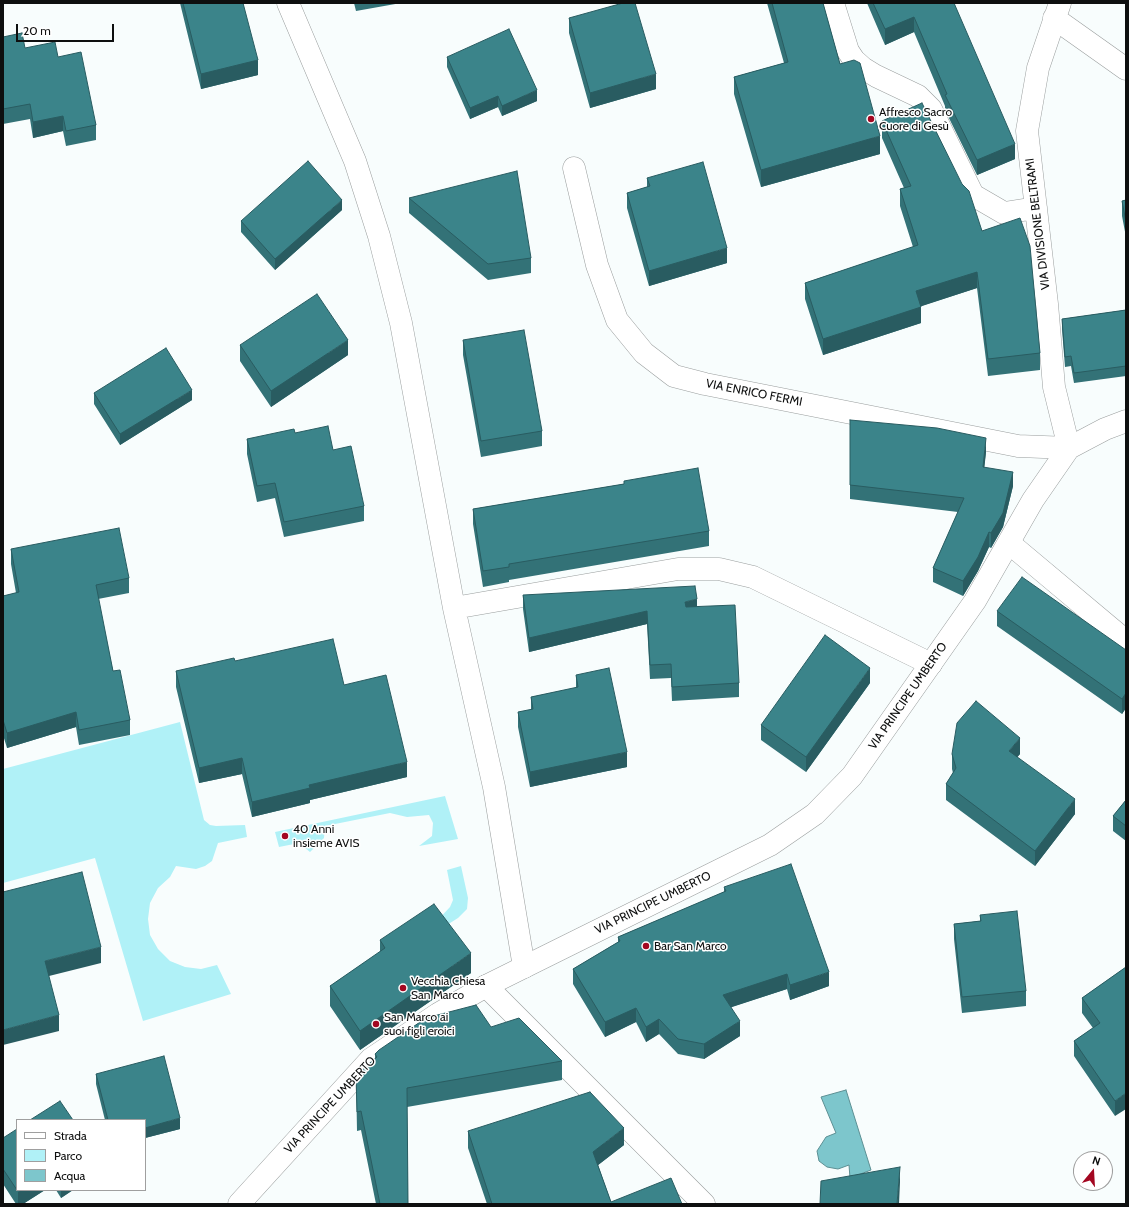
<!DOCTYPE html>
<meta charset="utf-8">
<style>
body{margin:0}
#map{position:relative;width:1129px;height:1207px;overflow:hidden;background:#f8fdfd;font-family:Cabin,sans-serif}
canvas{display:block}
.frame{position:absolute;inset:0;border:4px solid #0e0f0f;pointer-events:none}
.legend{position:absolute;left:16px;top:1119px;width:130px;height:72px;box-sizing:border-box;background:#fff;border:1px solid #9f9f9f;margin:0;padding:5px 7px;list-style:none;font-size:12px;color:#0e0f0f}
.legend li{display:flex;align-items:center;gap:8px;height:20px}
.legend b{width:20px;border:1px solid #9f9f9f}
.north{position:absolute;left:1073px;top:1151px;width:40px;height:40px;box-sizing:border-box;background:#fff;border:1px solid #9f9f9f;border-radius:50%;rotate:18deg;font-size:11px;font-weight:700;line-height:16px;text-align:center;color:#0e0f0f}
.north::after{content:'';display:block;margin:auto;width:14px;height:18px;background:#a30721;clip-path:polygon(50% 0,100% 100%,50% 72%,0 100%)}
.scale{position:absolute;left:16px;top:24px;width:98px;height:18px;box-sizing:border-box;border:2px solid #0e0f0f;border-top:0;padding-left:5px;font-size:12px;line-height:14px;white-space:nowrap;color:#0e0f0f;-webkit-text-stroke:3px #fff;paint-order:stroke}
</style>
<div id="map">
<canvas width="1129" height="1207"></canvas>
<div class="frame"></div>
<ul class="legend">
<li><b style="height:5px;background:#fff"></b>Strada</li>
<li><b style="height:11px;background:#b0f1f7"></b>Parco</li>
<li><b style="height:11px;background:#7dc6cc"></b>Acqua</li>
</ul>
<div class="north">N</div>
<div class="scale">20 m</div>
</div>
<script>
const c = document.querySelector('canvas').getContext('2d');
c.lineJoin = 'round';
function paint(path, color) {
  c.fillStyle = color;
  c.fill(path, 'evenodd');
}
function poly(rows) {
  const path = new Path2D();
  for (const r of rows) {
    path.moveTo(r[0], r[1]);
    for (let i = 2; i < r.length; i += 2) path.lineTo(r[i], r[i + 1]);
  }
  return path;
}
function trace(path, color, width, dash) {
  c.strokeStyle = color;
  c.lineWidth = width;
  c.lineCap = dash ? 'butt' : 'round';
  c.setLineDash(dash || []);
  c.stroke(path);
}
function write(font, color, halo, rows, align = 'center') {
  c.font = font + ' Cabin,sans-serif';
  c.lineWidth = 3;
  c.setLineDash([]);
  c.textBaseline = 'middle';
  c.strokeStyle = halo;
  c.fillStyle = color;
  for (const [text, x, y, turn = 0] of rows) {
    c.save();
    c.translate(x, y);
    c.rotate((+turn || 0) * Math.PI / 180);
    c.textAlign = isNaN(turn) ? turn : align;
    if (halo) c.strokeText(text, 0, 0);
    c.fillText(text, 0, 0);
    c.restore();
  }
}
paint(poly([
 [180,722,204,820,210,825,216,826,245,825,247,837,218,843,212,861,205,866,196,869,176,866,170,877,158,888,150,903,148,919,150,935,158,949,170,961,185,967,201,969,217,965,231,994,143,1021,95,858,3,883,3,769],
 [445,796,458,839,419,846,432,836,433,823,429,815,407,817,390,813,325,826,324,838,310,852,299,843,279,847,275,832],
 [461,866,468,898,467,909,458,918,439,930,435,923,450,907,453,900,447,870]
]), '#b0f1f7');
const water = poly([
 [846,1090,871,1170,850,1178,849,1165,838,1169,827,1167,819,1161,817,1151,826,1137,836,1133,821,1097,846,1090]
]);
paint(water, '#7dc6cc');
trace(water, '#5c8f93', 1);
const minor = poly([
 [288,3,355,161,379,236,401,323,454,608,494,787,524,967],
 [833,3,848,51,854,60,863,68,876,76,918,96,931,109,973,195,1004,213,1036,208],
 [1054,18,1126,69],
 [574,168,597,265,617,320,644,353,674,376,705,384,1018,446,1069,448,1054,387,1047,304,1027,131,1038,68,1060,3],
 [1009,543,1126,641],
 [454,608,678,569,719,569,753,577,931,664],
 [486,986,704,1204]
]);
const tertiary = poly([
 [239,1204,371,1059,438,1014,486,986,770,845,815,814,852,776,975,601,1033,500,1069,448,1105,429,1126,421]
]);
trace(minor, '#9a9e9e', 23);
trace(tertiary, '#9a9e9e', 23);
trace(minor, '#fff', 22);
trace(tertiary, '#fff', 22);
paint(poly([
 [180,3,243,3,258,75,201,89],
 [354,3,401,3,356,11],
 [767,3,823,3,840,64,880,154,761,187,734,94,734,77,784,63],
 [867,3,954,3,1015,159,977,175,945,110,945,106,914,32,885,45],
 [569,18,656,89,590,108,569,33],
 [3,37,25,48,58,57,96,125,96,140,66,146,63,131,33,138,30,119,3,124],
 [447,57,537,101,502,116,498,107,470,119,447,67],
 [882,121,982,231,1040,353,1040,370,988,376,977,288,921,306,921,323,823,355,805,299,805,283,913,247,900,206,900,189,904,188,882,138],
 [647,178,727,263,649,286,627,208,627,193,647,187],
 [409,198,531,258,531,273,488,280,409,213],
 [1126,200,1126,237,1122,216,1122,201],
 [342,210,275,270,241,232,241,221],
 [1126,310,1126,376,1074,383,1071,366,1065,367,1062,329,1062,319],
 [463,340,542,431,542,446,481,457,463,355],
 [240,345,348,355,271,407,240,361],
 [94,393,192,400,120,445,94,404],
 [850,420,986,452,984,467,1013,486,1003,527,991,548,989,547,978,571,963,596,933,582,933,568,958,512,850,499],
 [295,433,333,450,364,506,364,521,284,537,275,498,257,502,247,454,247,439],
 [624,481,709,531,709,546,509,580,509,582,483,587,473,524,473,509,624,484],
 [11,549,129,578,129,593,98,599,113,671,130,720,130,735,79,745,76,727,7,748,3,735,3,596,16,593,11,564],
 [523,595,697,607,739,683,739,697,672,701,671,678,650,679,647,624,529,652,523,609],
 [997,611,1126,650,1126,708,1122,714,997,626],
 [235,661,344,685,407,777,310,800,310,803,252,817,242,774,199,783,176,687,176,671],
 [576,675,627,767,530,787,518,727,518,712,531,710,531,697,576,688],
 [870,683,806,772,761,740,761,725],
 [952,754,1020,754,1017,757,1075,814,1035,866,946,800,946,784,953,773,952,769],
 [1126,800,1126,841,1113,831,1113,816],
 [724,887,829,986,790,1000,787,989,731,1007,740,1036,704,1059,678,1054,659,1034,646,1042,636,1022,605,1037,573,984,573,969,618,942,618,937,724,892],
 [980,915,1026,991,1026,1006,962,1013,954,939,954,924,980,921],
 [380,940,471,973,360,1050,330,1006,330,986,380,952],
 [1126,967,1115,1116,1074,1056,1074,1041,1093,1028,1082,1013,1082,998],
 [491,1027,562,1061,562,1080,407,1107,408,1204,376,1204,361,1130,357,1131,356,1075,375,1058,375,1054],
 [96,1074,180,1129,145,1138,145,1120,105,1120,96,1084],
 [468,1131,624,1145,598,1165,611,1202,682,1204,487,1204,468,1148],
 [3,1138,17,1190,45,1190,23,1204,16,1204,3,1184],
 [56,1190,73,1190,61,1198]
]), '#337277');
paint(poly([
 [914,17,914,32,885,45,885,29],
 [258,60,258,75,201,89,201,74],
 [656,74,656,89,590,108,590,93],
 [537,90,537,101,502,116,502,106],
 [498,96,498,107,470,119,470,108],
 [63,116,63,131,33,138,33,122],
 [880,136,880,154,761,187,761,170],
 [1015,144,1015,159,977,175,977,160],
 [342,200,342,210,275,270,275,259],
 [727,248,727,263,649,286,649,271],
 [977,272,977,288,916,308,916,291],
 [921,307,921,323,823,355,823,339],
 [348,340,348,355,271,407,271,391],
 [192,390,192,400,120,445,120,434],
 [986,438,986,452,983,481,983,467],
 [1013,472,1013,486,1003,527,991,548,991,533],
 [989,532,989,547,978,571,963,596,963,581],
 [697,599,697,613,685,616,685,602],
 [647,611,647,624,529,652,529,638],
 [870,668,870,683,806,772,806,757],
 [1126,693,1126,708,1122,714,1122,699],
 [76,712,76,727,7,748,7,733],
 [1020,738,1020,754,1009,767,1009,751],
 [627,752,627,767,530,787,530,772],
 [242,758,242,774,199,783,199,768],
 [407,762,407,777,310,800,310,803,252,817,252,802,309,785],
 [1075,799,1075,814,1035,866,1035,851],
 [101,947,101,963,45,977,45,961],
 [471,953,471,973,360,1050,360,1031],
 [829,972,829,986,790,1000,790,985],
 [787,974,787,989,723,1010,723,995],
 [636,1008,636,1022,605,1037,605,1022],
 [59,1015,59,1031,3,1045,3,1030],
 [659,1019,659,1034,646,1042,646,1027],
 [740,1021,740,1036,704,1059,704,1044],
 [1126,1093,1126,1109,1115,1116,1115,1101],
 [180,1118,180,1129,145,1138,145,1128],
 [624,1128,624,1145,593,1169,593,1152],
 [900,1167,900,1182,899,1204,897,1204],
 [22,1190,45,1190,23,1204,18,1204,18,1192],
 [61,1190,73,1190,61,1198]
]), '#295c61');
const building = poly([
 [183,3,243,3,258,60,201,74,183,3],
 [623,3,635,3,656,74,590,93,569,18,623,3],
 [772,3,823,3,840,64,854,60,860,63,880,136,761,170,734,77,788,62,772,3],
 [873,3,954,3,1015,144,977,160,945,95,947,94,914,17,885,29,873,3],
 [509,29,537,90,502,106,498,96,470,108,447,57,509,29],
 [22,33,25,48,55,42,58,57,81,52,96,125,66,131,63,116,33,122,30,104,3,109,3,37,22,33],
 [922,103,962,184,969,191,982,231,1020,218,1030,246,1040,353,988,359,977,272,916,291,921,307,823,339,805,283,918,245,900,189,911,186,882,121,922,103],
 [308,161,342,200,275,259,241,221,308,161],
 [703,162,727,248,649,271,627,193,650,186,647,178,703,162],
 [517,171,531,258,488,264,409,198,517,171],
 [1126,200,1126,222,1122,201,1126,200],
 [317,294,348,340,271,391,240,345,317,294],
 [1126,310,1126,366,1074,373,1071,356,1065,357,1062,319,1126,310],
 [524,330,542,431,481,441,463,340,524,330],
 [166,348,192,390,120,434,94,393,166,348],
 [850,420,937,428,986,438,983,467,1013,472,1003,513,991,533,989,532,978,557,963,581,933,568,964,498,850,485,850,420],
 [328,426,333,450,351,446,364,506,284,522,275,483,257,486,247,439,294,429,295,433,328,426],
 [698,468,709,531,509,564,509,567,483,571,473,509,624,484,624,481,698,468],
 [119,528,129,578,96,585,113,671,120,670,130,720,79,730,76,712,7,733,3,720,3,596,19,592,11,549,119,528],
 [1022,577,1126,650,1126,693,1122,699,997,611,1022,577],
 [695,586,697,599,685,602,686,607,735,605,739,683,672,687,671,664,650,665,647,611,529,638,523,595,695,586],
 [825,635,870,668,806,757,761,725,825,635],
 [333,639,344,685,386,675,407,762,309,785,310,788,252,802,242,758,199,768,176,671,234,658,235,661,333,639],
 [609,668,627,752,530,772,518,712,533,709,531,697,578,687,576,675,609,668],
 [976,701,1020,738,1009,751,1075,799,1035,851,946,784,956,768,952,754,957,723,976,701],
 [1126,800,1126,826,1113,816,1126,800],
 [791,864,829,972,790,985,787,974,723,995,740,1021,704,1044,678,1039,659,1019,646,1027,636,1008,605,1022,573,969,620,941,618,937,726,891,724,887,791,864],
 [82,872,101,947,45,961,59,1015,3,1030,3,892,82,872],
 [434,904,471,953,360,1031,330,986,385,948,380,940,434,904],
 [1017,911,1026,991,962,997,954,924,981,921,980,915,1017,911],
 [1126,967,1126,1093,1115,1101,1074,1041,1100,1023,1082,998,1126,967],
 [476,1005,491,1027,519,1018,562,1061,407,1088,408,1204,380,1204,361,1111,357,1112,356,1075,377,1057,375,1054,379,1050,426,1018,476,1005],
 [164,1056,180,1118,145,1128,145,1120,108,1120,96,1074,164,1056],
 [590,1092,624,1128,593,1152,611,1202,671,1178,682,1204,492,1204,468,1131,590,1092],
 [60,1101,73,1120,30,1120,60,1101],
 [17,1129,17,1190,3,1169,3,1138,17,1129],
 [900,1167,897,1204,820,1204,821,1181,900,1167]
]);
paint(building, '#3b848a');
trace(building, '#295c61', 1);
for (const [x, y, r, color] of [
 [871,119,4,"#a30721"],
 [285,836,4,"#a30721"],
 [646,946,4,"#a30721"],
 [403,988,4,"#a30721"],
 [376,1024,4,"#a30721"]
]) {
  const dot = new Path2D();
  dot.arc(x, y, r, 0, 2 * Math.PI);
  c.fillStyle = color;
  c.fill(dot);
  trace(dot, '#fff', 1.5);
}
write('12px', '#0e0f0f', '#fff', [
 ["Affresco Sacro",879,112],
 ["Cuore di Gesù",879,126],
 ["40 Anni",293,829],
 ["insieme AVIS",293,843],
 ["Bar San Marco",654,946],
 ["Vecchia Chiesa",411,981],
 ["San Marco",411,995],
 ["San Marco ai",384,1017],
 ["suoi figli eroici",384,1031]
], 'left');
write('12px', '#0e0f0f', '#fff', [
 ["VIA DIVISIONE BELTRAMI",1038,224,-97],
 ["VIA ENRICO FERMI",754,393,11],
 ["VIA PRINCIPE UMBERTO",908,696,-55],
 ["VIA PRINCIPE UMBERTO",653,903,-26],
 ["VIA PRINCIPE UMBERTO",330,1105,-47]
]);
</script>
